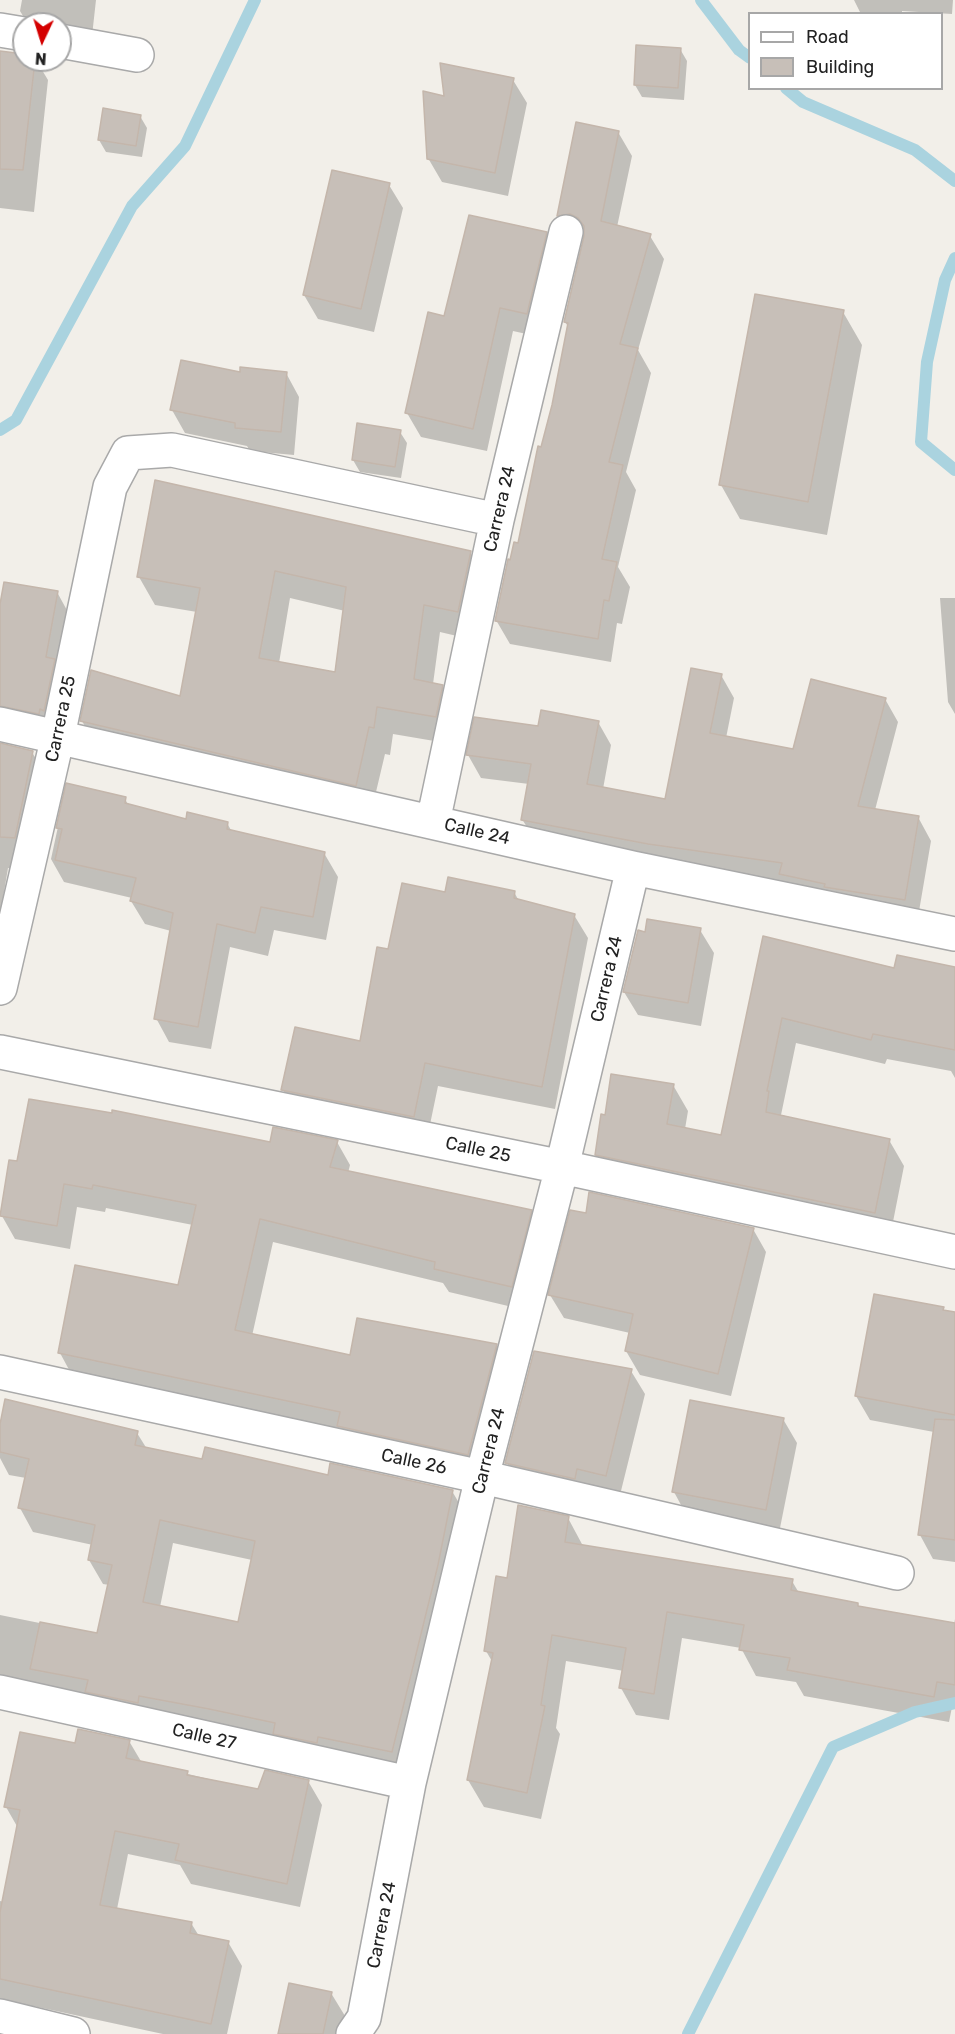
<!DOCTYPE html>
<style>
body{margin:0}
#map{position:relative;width:955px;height:2034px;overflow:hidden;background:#f2efe9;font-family:Rubik,sans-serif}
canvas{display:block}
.legend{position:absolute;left:748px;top:12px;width:195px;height:78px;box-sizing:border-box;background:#fff;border:2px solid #a7a7a7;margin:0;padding:8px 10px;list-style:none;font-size:18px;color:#222}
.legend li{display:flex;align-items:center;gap:12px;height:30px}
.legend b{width:30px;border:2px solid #a7a7a7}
.north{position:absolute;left:12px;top:12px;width:60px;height:60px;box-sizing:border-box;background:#fff;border:2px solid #a7a7a7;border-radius:50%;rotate:184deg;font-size:16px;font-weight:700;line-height:24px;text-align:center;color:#222}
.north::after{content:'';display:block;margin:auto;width:21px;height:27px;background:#d40000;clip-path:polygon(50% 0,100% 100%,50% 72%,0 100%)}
</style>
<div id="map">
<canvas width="955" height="2034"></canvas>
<ul class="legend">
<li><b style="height:8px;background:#fff"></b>Road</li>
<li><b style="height:16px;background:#c7bfb8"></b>Building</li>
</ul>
<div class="north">N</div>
</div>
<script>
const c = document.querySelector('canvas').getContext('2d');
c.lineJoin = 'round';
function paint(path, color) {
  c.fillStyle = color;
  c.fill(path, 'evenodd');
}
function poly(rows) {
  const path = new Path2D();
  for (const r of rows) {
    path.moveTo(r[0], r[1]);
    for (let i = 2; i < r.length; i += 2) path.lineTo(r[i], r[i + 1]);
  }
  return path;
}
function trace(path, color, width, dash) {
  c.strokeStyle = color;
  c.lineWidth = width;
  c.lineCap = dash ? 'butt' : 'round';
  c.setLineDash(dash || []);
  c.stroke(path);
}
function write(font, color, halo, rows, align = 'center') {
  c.font = font + ' Rubik,sans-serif';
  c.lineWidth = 4.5;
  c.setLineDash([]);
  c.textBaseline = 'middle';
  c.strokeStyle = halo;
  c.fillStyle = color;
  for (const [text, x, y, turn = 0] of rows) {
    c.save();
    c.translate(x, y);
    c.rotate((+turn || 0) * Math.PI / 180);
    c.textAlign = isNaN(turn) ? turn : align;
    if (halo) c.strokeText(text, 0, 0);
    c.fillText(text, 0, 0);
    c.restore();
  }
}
paint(poly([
 [22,0,96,0,91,45,60,39,60,24,28,24,20,11],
 [854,0,953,0,952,14,902,11,902,14,861,14],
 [680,49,687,61,684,100,642,97,635,85],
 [0,53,24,56,24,60,36,60,48,80,34,212,0,208],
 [513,80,527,103,508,196,442,182,428,158],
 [140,116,147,128,142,157,106,152,99,140],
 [577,124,618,132,632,156,617,227,650,236,664,259,638,350,651,373,626,472,636,490,618,567,630,587,622,624,617,623,611,662,510,644,496,620,511,561,519,545,553,405,569,328,565,322,586,236,572,239,558,216],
 [389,185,403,208,374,332,318,319,304,295],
 [546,233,559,256,540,337,513,331,487,451,421,437,407,413,446,318],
 [843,312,862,345,827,535,740,519,721,485],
 [286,373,299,397,294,455,250,451,247,446,185,433,172,410,241,374],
 [400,432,407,443,401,478,360,472,353,460],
 [470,552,487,580,474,640,440,632,433,684,442,686,458,714,452,744,393,734,390,755,385,754,371,813,98,749,82,721,181,698,197,612,155,605,139,577],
 [290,598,345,611,336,674,279,663],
 [57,592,69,614,56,731,0,731,0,613],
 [940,598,955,598,955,714,948,702],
 [721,675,734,698,726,738,794,751,885,699,898,722,875,810,918,817,931,841,917,923,536,842,522,819,529,784,481,778,468,755,539,728,598,722,611,745,603,789,666,800],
 [0,743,32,752,44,773,24,872,8,868,0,916],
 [67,785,125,799,129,806,187,821,227,823,232,832,324,853,338,877,326,940,274,930,268,956,230,947,211,1049,169,1042,156,1018,171,931,145,924,131,901,132,898,64,882,51,859],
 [514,892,519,901,574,915,588,938,555,1109,438,1086,427,1139,296,1113,283,1090,361,1042,389,951,446,893],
 [700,930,714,953,701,1026,638,1015,624,992],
 [764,938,895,970,955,977,955,1078,951,1071,887,1059,885,1064,796,1043,781,1115,889,1140,904,1166,890,1237,611,1180,596,1155,606,1117,673,1085,688,1111,685,1129,723,1136],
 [337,1142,350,1165,348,1173,531,1211,544,1235,525,1310,449,1292,443,1283,273,1242,252,1336,351,1356,496,1345,510,1369,481,1478,73,1377,60,1353,179,1287,193,1225,106,1208,105,1212,77,1207,70,1249,15,1239,2,1216,19,1163,271,1144],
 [753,1229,766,1252,731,1396,640,1375,626,1351,630,1333,564,1318,550,1295],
 [943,1308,945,1312,955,1314,955,1562,933,1559,920,1535,934,1432,870,1420,856,1396],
 [631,1371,645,1394,619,1499,520,1486,507,1463],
 [783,1419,797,1443,779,1533,687,1516,674,1492],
 [0,1432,137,1433,147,1449,203,1461,452,1491,466,1515,405,1775,0,1683,0,1615,99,1635,109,1585,103,1584,89,1560,93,1545,33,1532,20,1508,26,1478,9,1475,0,1458],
 [173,1543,252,1560,239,1623,160,1607],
 [568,1518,583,1546,792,1581,799,1593,857,1604,860,1608,954,1625,955,1619,955,1708,952,1707,949,1722,804,1696,796,1682,756,1676,741,1648,682,1638,669,1720,636,1715,621,1688,624,1671,566,1661,556,1728,560,1734,541,1819,484,1807,468,1780,493,1663,486,1651,508,1579],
 [129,1741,142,1763,259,1791,308,1781,322,1805,300,1907,191,1884,180,1865,128,1854,117,1909,191,1923,199,1936,228,1942,242,1966,227,2034,163,2034,33,2006,30,2024,0,2027,0,1901,4,1902,18,1828,6,1807,76,1745],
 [331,1993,345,2016,341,2034,280,2034]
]), '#0003');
trace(poly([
 [701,0,739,50,750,58],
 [786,88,803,102,915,150,955,181],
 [955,258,945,280,927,362,921,442,955,470],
 [0,430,16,420,132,206,185,146,255,0],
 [688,2034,833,1747,915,1712,955,1703]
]), '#aad3df', 12);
const building = poly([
 [636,45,681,48,678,88,634,85,636,45],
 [0,51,24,54,24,60,35,60,23,170,0,169,0,51],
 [440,63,514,78,495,173,427,159,423,91,444,96,440,63],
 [103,108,141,115,136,146,98,140,103,108],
 [576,122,619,131,601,221,651,234,620,344,638,348,609,462,623,465,602,559,617,562,609,601,604,600,598,639,495,621,508,559,510,560,514,542,518,543,538,446,541,447,552,405,568,323,564,322,584,236,584,226,578,218,570,214,557,216,576,122],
 [332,170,390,183,361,309,303,295,332,170],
 [469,215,547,232,527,314,500,308,473,429,405,413,428,312,444,316,469,215],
 [755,294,844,310,808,502,719,485,755,294],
 [181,360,240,372,240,367,287,372,281,432,235,428,235,423,170,410,181,360],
 [357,423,401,430,395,467,352,460,357,423],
 [155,480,471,551,458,612,424,605,414,679,443,685,436,717,377,707,374,728,369,727,356,786,80,721,91,670,180,696,200,588,137,577,155,480],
 [275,571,346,587,335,672,259,658,275,571],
 [4,582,58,591,46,657,55,659,44,711,40,709,39,714,0,706,0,604,4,582],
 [691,668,722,674,710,733,793,749,811,679,886,698,858,806,919,816,905,900,824,887,825,884,779,874,782,863,648,844,521,820,531,764,466,755,474,717,538,726,541,710,599,721,587,784,665,799,691,668],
 [0,743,33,751,15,838,0,837,0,743],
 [66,783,126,797,125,803,186,819,187,812,228,822,227,829,325,852,313,917,261,907,255,933,217,924,198,1027,154,1019,173,913,130,901,136,878,55,860,62,829,56,828,66,783],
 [448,877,515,891,514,898,575,914,542,1087,425,1063,414,1117,281,1090,295,1027,360,1041,377,947,388,949,402,883,445,892,448,877],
 [647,919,701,928,688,1003,623,992,638,930,645,932,647,919],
 [763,936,894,968,897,955,955,967,955,1050,873,1034,871,1040,782,1018,767,1091,769,1091,766,1112,890,1139,875,1213,595,1155,601,1114,605,1115,611,1074,674,1084,667,1124,721,1135,763,936],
 [29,1099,112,1113,112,1110,270,1142,273,1127,338,1140,330,1167,532,1210,512,1287,434,1269,435,1262,260,1219,235,1330,350,1355,357,1318,497,1344,468,1455,337,1426,340,1412,58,1353,75,1265,178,1285,196,1205,93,1185,92,1189,64,1184,57,1226,0,1216,9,1160,17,1161,29,1099],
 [589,1192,754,1228,718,1374,625,1351,633,1314,548,1295,570,1210,586,1213,589,1192],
 [874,1294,944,1307,943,1310,955,1312,955,1415,855,1396,874,1294],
 [534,1351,632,1369,606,1476,577,1469,575,1479,505,1463,534,1351],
 [5,1399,138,1431,135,1445,202,1459,205,1447,328,1475,330,1463,453,1490,438,1565,392,1752,318,1737,317,1743,273,1734,275,1723,209,1709,139,1696,138,1703,85,1692,88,1680,30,1669,40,1622,97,1633,112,1565,88,1560,95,1525,18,1508,29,1459,0,1452,0,1424,5,1399],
 [160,1520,255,1541,238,1622,143,1602,160,1520],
 [690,1400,784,1418,766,1510,672,1492,690,1400],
 [935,1419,955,1420,955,1540,918,1535,935,1419],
 [518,1505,569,1516,565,1542,793,1579,791,1590,858,1603,858,1606,955,1623,955,1685,937,1682,934,1697,787,1670,790,1658,739,1650,744,1625,667,1612,654,1694,619,1688,626,1648,552,1635,541,1705,545,1706,527,1793,467,1780,493,1653,484,1651,496,1576,507,1578,518,1505],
 [78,1729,130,1740,126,1758,188,1771,187,1775,258,1789,265,1770,309,1780,287,1884,175,1860,179,1844,115,1831,100,1905,192,1922,190,1933,229,1941,211,2024,0,1979,0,1912,20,1810,4,1807,20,1732,75,1743,78,1729],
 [289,1983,332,1992,323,2034,278,2034,289,1983]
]);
paint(building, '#c7bfb8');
trace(building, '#c4b6ab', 1.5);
const minor = poly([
 [0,30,24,34],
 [60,41,137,55],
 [0,724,633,868,955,934],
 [433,822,497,520,566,232],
 [0,988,58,736,110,487,128,453,172,450,497,520],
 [0,1052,562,1167,955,1252],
 [0,1372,482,1477,897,1573],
 [0,1692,409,1783],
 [0,2016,73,2034],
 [353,2034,364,2018,409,1783,482,1477,562,1167,633,868]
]);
trace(minor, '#a9a9a9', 36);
trace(minor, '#fff', 33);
write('18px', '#222', '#fff', [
 ["Carrera 24",500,509,-77],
 ["Carrera 25",61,719,-78],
 ["Calle 24",477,832,13],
 ["Carrera 24",607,979,-77],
 ["Calle 25",478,1150,12],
 ["Carrera 24",489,1451,-76],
 ["Calle 26",414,1462,12],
 ["Calle 27",204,1737,13],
 ["Carrera 24",382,1925,-79]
]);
</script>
